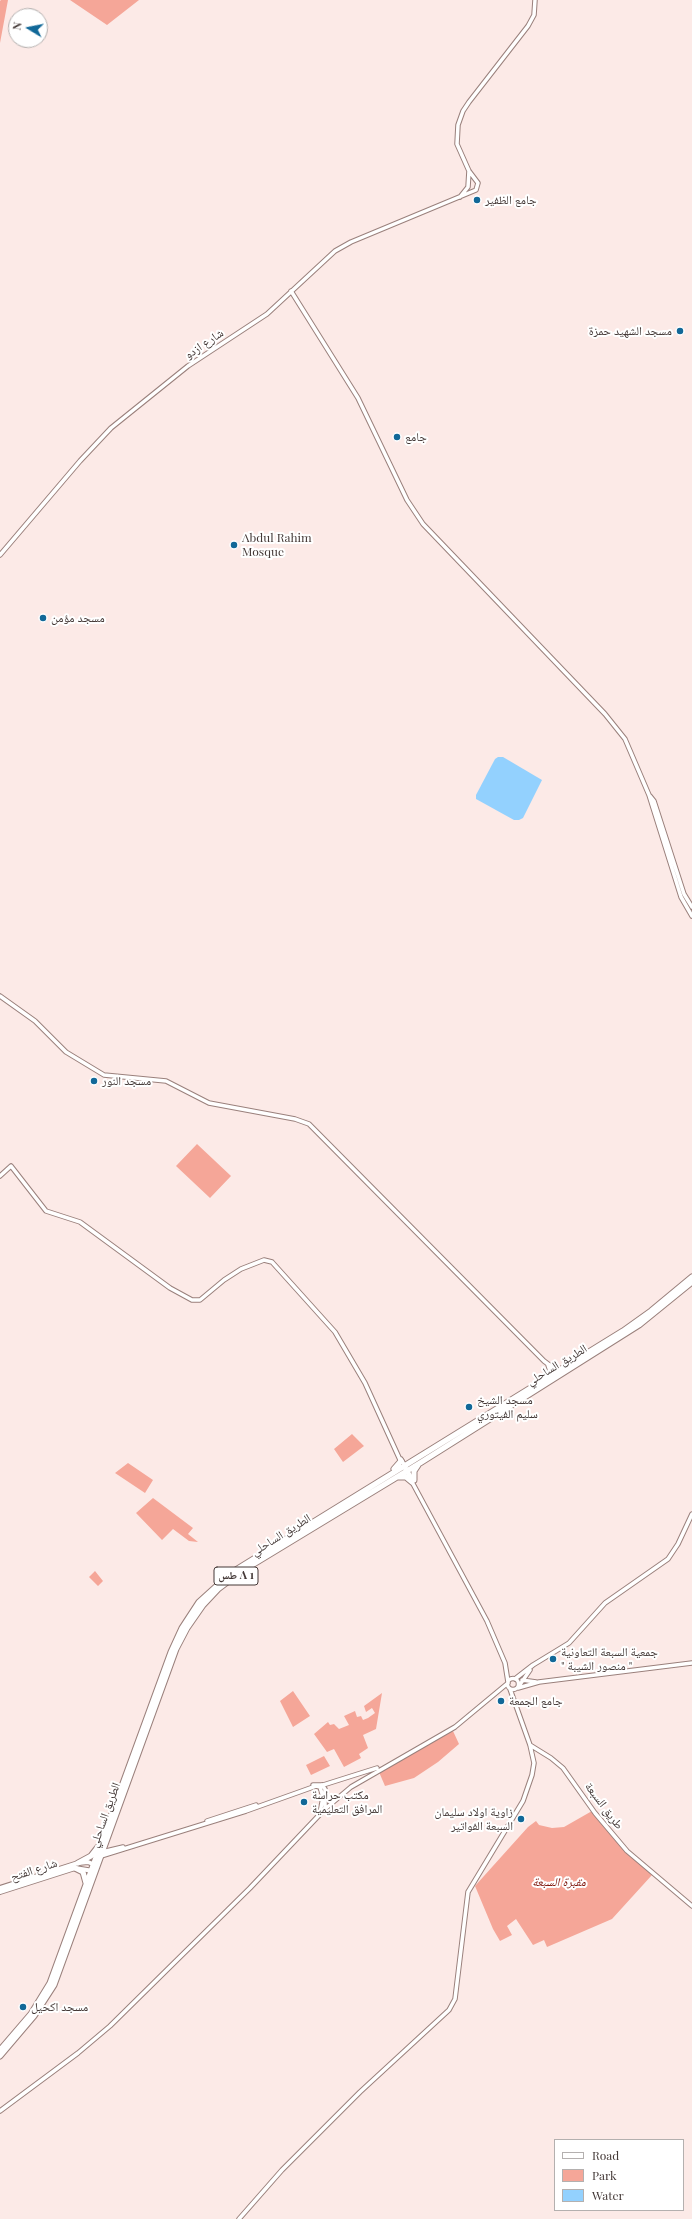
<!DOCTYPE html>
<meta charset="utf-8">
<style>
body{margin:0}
#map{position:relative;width:692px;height:2219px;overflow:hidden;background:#fceae7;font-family:"Playfair Display",serif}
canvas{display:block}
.legend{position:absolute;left:554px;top:2139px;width:130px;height:72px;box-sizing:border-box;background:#fff;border:1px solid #b4b0af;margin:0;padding:5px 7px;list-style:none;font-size:12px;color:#443937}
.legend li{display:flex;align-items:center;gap:8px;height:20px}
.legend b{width:20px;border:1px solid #b4b0af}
.north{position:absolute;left:8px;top:8px;width:40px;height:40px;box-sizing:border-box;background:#fff;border:1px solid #b4b0af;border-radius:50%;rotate:280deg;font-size:11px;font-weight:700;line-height:16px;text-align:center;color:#443937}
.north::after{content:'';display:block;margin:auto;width:14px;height:18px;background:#116898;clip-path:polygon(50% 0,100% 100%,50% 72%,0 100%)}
</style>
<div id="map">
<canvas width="692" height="2219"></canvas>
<ul class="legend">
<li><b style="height:5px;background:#fff"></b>Road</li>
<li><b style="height:11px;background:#f5a698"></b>Park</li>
<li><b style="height:11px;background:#93d1fe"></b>Water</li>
</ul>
<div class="north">N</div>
</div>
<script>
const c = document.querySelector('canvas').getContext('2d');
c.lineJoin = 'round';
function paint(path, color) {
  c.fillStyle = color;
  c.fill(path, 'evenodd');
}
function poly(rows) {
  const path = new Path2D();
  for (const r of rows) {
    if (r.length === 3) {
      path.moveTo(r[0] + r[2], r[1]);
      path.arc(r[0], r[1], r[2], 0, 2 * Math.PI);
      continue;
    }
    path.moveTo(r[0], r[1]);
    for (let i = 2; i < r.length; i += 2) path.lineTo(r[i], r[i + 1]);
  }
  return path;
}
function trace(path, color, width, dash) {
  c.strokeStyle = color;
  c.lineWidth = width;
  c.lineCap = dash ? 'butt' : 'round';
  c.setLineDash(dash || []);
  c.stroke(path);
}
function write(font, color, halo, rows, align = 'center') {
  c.font = font + ' "Playfair Display","Noto Naskh Arabic",serif';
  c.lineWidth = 4;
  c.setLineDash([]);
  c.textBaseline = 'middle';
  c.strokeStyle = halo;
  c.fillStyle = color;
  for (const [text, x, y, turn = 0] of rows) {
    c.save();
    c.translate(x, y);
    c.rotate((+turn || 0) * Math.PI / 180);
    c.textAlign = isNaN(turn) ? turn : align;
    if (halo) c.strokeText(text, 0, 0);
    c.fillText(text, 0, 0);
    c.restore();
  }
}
paint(poly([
 [1,0,8,0,0,43,0,1],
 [70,0,139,0,107,25],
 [197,1144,231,1176,210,1198,176,1166],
 [352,1434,364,1446,343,1462,334,1449],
 [128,1463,153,1480,145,1493,115,1473],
 [153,1498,193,1528,188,1534,198,1542,189,1541,173,1529,162,1540,136,1513],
 [95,1571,103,1581,98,1586,89,1577],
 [293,1691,310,1716,293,1727,280,1701],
 [382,1693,376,1729,363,1735,368,1748,359,1754,361,1758,344,1767,334,1749,327,1752,314,1734,328,1722,330,1725,334,1724,339,1729,349,1725,344,1716,355,1711,357,1717,361,1716,363,1720,368,1718,375,1713,372,1708,366,1712,364,1706],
 [453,1731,459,1744,438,1762,414,1778,385,1786,379,1772],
 [324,1756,330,1766,311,1775,306,1765],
 [592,1811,631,1856,652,1875,612,1919,547,1947,544,1940,533,1945,516,1919,507,1926,512,1935,500,1941,493,1929,475,1886,528,1827,536,1821,539,1825,552,1828,564,1827]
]), '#f5a698');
paint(poly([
 [498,757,503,757,542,780,523,818,519,820,514,820,476,799,476,795,495,759]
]), '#93d1fe');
const secondary = poly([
 [460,197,468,187,469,171],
 [291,291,358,398,407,500,423,524,605,714,625,739,649,795,681,897,692,916],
 [0,555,80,461,111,428,188,366,267,314,335,251,351,242,476,190,478,183,469,171,457,144,458,125,463,111,469,102,528,26,534,15,535,0],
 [650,796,654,801,684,894,692,907],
 [0,996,35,1021,66,1052,104,1075,166,1081,209,1103,295,1119,309,1124,544,1361,552,1367,561,1369],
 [0,1176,11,1166,46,1211,80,1222,170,1288,192,1300,200,1300,224,1280,241,1269,264,1260,272,1262,335,1332,365,1383,401,1462],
 [547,1377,550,1371,548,1365],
 [401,1459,413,1480],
 [405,1469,487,1621,505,1663,508,1682],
 [513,1684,5.5],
 [515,1679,533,1665,569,1643,605,1603,668,1559,678,1544,692,1514],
 [522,1680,536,1682],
 [519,1686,530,1670],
 [518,1688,539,1682,692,1663],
 [530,1745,551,1758,563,1768,595,1813,627,1851,692,1906],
 [313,1785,322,1785],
 [322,1785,325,1789,325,1808],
 [320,1786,377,1768],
 [207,1821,256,1805],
 [102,1852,123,1847],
 [101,1856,246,1811,316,1786,320,1787,323,1797,320,1813],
 [0,2111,78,2053,110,2026,250,1888,325,1809,351,1787,455,1727,508,1683],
 [239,2219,282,2170,360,2092,449,2010,455,1999,468,1892,523,1801,532,1775,534,1763,530,1745,510,1689]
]);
const primary = poly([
 [0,1888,78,1863,88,1862,95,1865],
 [0,1892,75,1868,93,1871]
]);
const highway = poly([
 [394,1469,401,1461],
 [398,1477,406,1477,412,1482],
 [414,1480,414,1471,418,1465],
 [78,1863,91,1856,98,1847],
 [75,1868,83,1872,86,1883],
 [0,2050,31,2014,50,1983,171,1652,182,1628,199,1602,231,1573,623,1331,651,1311,692,1277],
 [0,2056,34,2016,54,1985,176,1649,187,1628,203,1605,218,1589,242,1571,420,1463,639,1325,692,1282]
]);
trace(secondary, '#9a807c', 5.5);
trace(primary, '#9a807c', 6);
trace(highway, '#9a807c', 7);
trace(secondary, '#fff', 3.5);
trace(primary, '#fff', 4);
trace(highway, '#fff', 5);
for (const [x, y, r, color] of [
 [477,200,4,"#116898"],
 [680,331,4,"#116898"],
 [397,437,4,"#116898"],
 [234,545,4,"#116898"],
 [43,618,4,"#116898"],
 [94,1081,4,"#116898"],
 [469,1407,4,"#116898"],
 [553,1659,4,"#116898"],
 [501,1701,4,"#116898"],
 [304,1802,4,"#116898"],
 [521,1819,4,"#116898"],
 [23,2007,4,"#116898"]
]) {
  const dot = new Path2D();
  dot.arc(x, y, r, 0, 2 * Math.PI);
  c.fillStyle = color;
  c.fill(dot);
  trace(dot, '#fff', 1.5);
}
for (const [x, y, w] of [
 [236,1576,44]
]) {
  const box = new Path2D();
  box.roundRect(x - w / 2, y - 9, w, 18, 3);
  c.fillStyle = '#fff';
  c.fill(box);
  trace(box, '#443937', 1);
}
write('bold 11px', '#443937', null, [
 ["طس A 1",236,1576]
]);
write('12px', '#443937', '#fff', [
 ["جامع الظفير",485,200],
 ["مسجد الشهيد حمزة",672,331,"right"],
 ["جامع",405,437],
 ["Abdul Rahim",242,538],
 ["Mosque",242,552],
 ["مسجد مؤمن",51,618],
 ["مسجد النور",102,1081],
 ["مسجد الشيخ",477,1400],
 ["سليم الفيتوري",477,1414],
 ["جمعية السبعة التعاونية",561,1652],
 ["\" منصور الشيبة \"",561,1666],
 ["جامع الجمعة",509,1701],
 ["مكتب حراسة",312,1795],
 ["المرافق التعليمية",312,1809],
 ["زاوية اولاد سليمان",513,1812,"right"],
 ["السبعة الفواتير",513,1826,"right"],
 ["مسجد اكحيل",31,2007]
], 'left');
write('12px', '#443937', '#fff', [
 ["شارع ازدو",204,344,-34],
 ["الطريق الساحلي",557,1365,-31],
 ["الطريق الساحلي",281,1535,-32],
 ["طريق السبعة",604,1806,53],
 ["الطريق الساحلي",105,1815,-70],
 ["شارع الفتح",34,1870,-18]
]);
write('italic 12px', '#7f150b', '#fff', [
 ["مقبرة السبعة",559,1882]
]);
</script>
